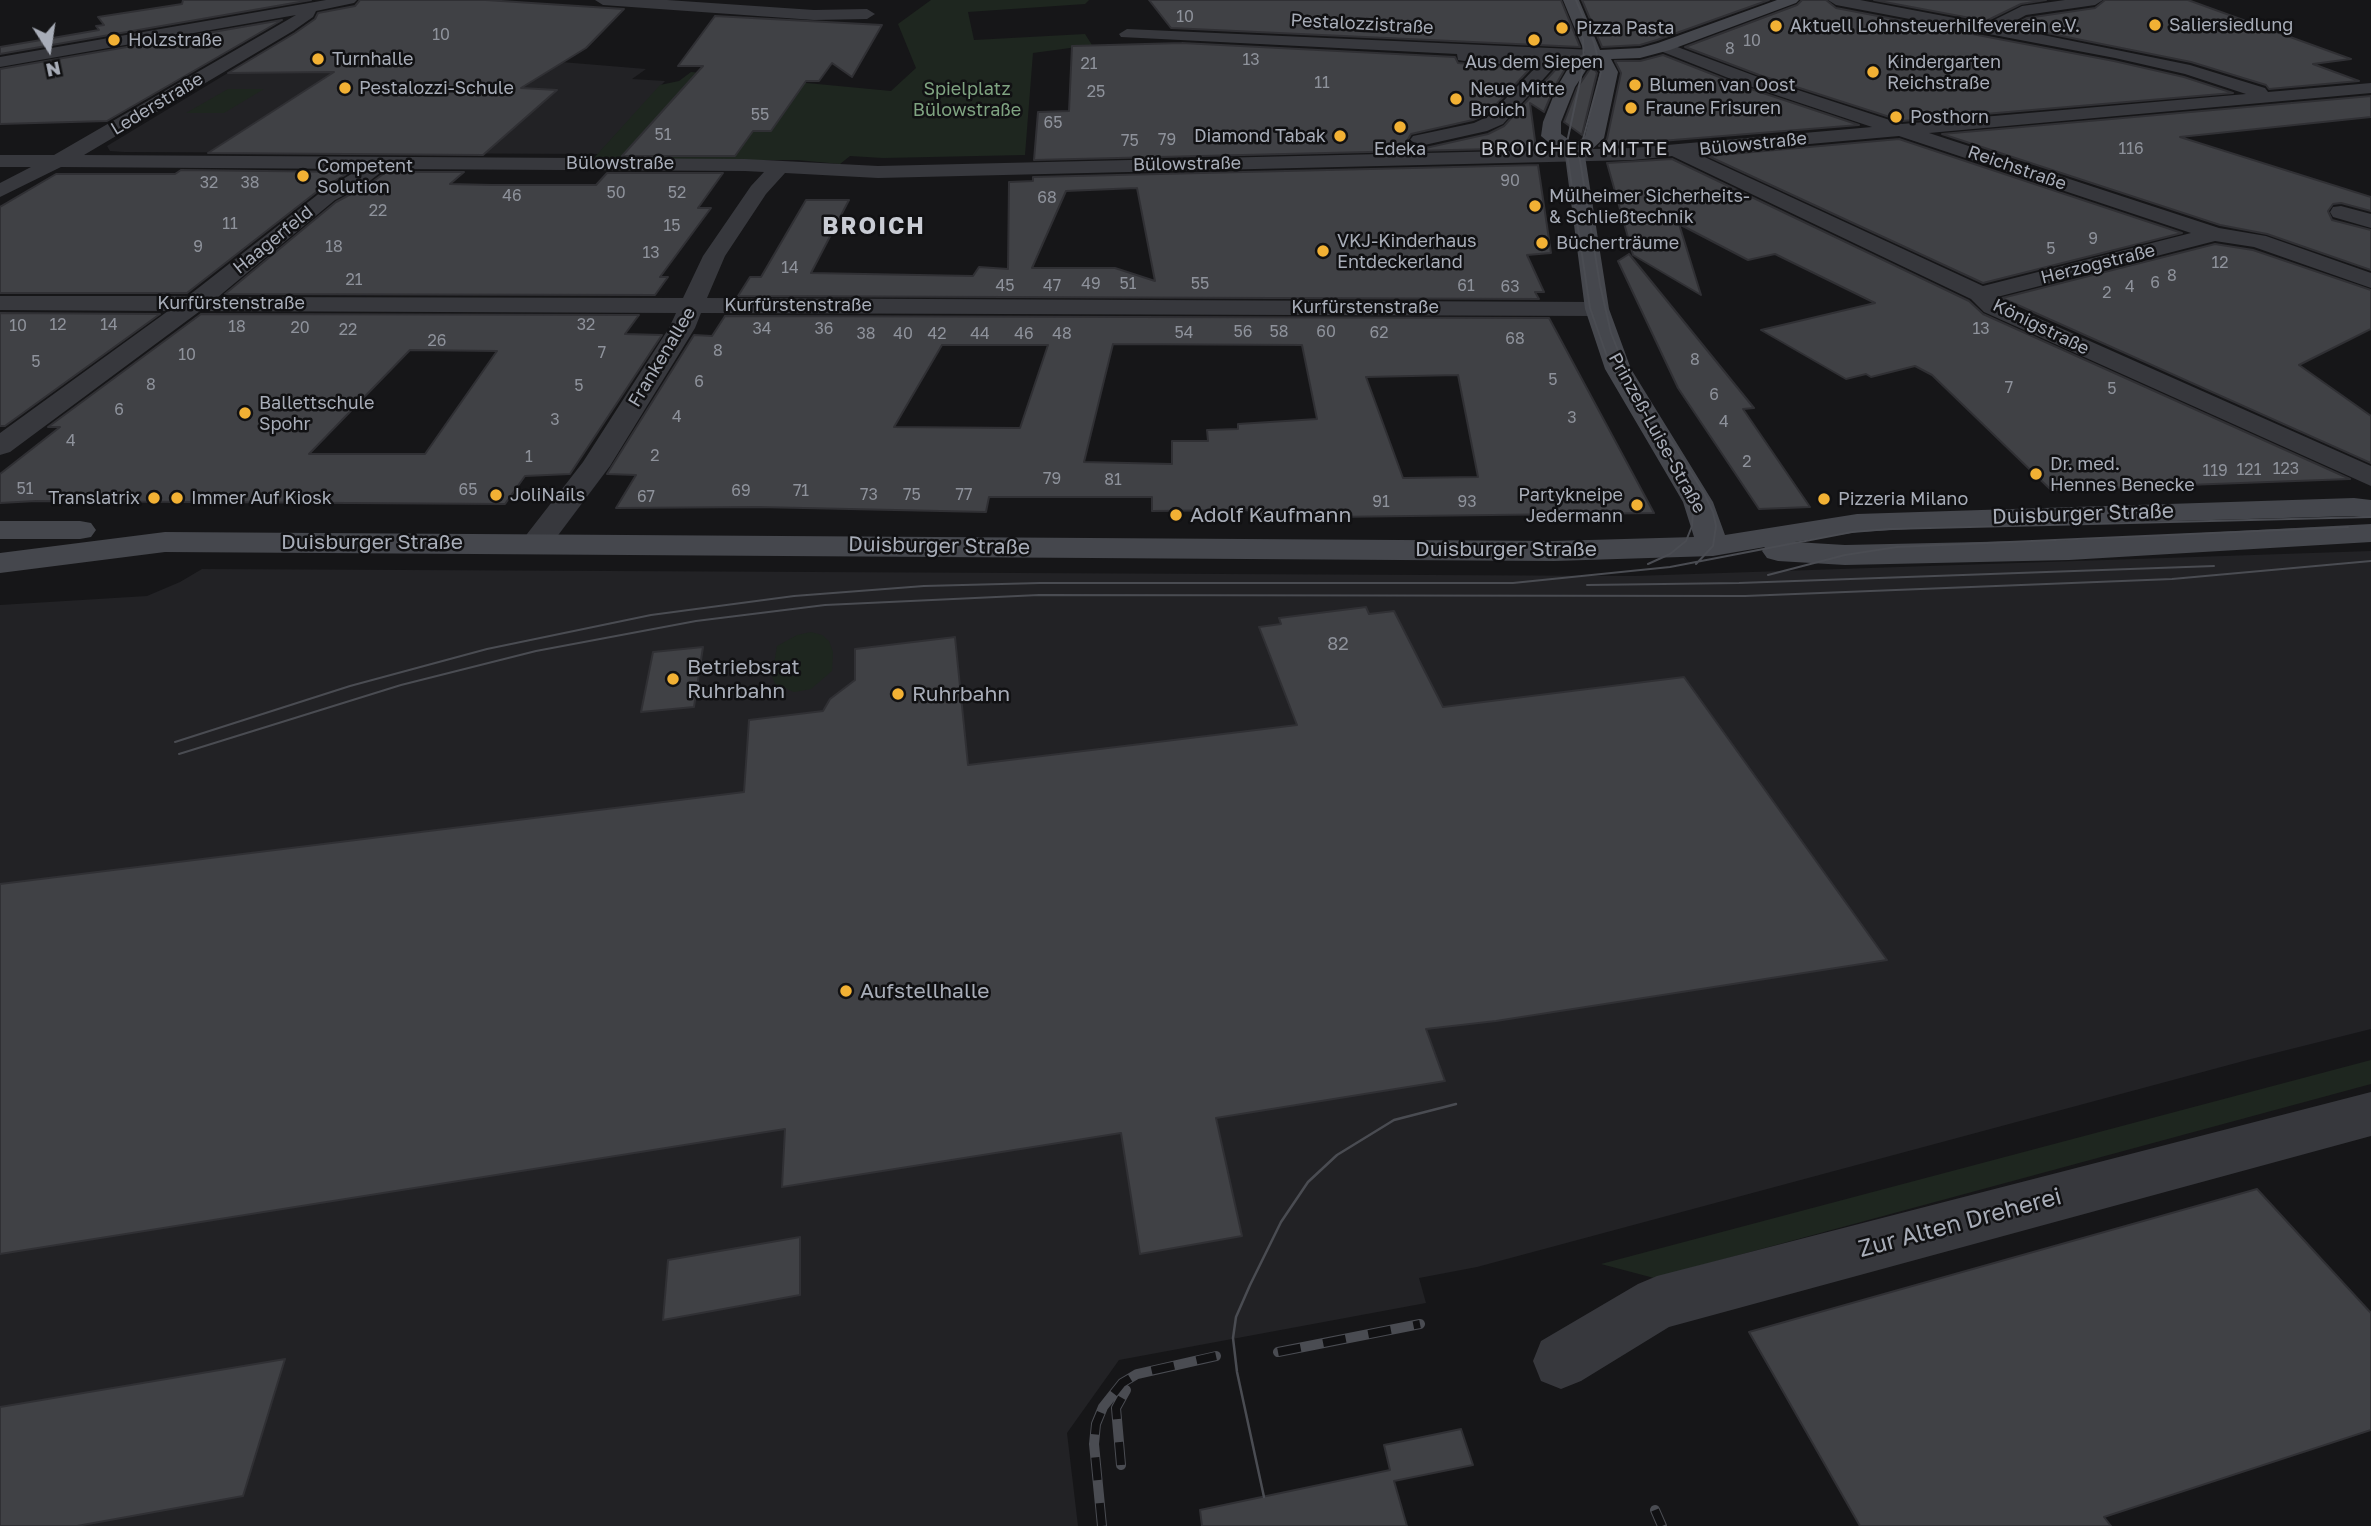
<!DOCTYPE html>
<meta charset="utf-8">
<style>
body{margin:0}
#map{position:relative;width:2371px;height:1526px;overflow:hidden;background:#161618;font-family:"Golos Text",sans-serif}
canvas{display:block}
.north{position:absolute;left:14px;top:14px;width:70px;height:70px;-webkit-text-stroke:5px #111113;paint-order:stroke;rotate:168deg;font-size:19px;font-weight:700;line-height:28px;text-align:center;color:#a8adb8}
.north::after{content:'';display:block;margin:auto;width:24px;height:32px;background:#a8adb8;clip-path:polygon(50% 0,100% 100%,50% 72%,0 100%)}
</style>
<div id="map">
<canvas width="2371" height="1526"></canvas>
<div class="north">N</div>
</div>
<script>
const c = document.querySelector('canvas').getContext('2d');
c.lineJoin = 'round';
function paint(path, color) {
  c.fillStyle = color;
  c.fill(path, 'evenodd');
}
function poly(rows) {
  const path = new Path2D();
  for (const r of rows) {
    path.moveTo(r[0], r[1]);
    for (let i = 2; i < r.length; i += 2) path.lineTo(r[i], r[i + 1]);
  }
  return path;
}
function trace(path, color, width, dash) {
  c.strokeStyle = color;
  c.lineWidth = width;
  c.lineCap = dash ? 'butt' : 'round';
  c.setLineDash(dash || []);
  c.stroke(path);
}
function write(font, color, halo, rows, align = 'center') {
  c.font = font + ' "Golos Text",sans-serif';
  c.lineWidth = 5;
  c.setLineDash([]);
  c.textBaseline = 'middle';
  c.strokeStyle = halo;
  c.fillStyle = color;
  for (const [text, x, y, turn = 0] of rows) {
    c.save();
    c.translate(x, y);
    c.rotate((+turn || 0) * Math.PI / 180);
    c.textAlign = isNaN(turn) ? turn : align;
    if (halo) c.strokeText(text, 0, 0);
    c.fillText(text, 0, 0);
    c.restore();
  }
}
paint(poly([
 [284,39,646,69,632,79,665,81,598,154,124,152,110,151,107,146],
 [2371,551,2371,1029,2251,1059,1477,1267,1419,1278,1426,1303,1119,1360,1067,1433,1078,1526,0,1526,0,605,147,596,180,582,202,569,1634,576]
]), '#222225');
paint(poly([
 [931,0,1089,0,1085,4,968,12,974,40,1085,34,1092,45,1033,53,1025,155,883,158,850,156,840,164,797,160,592,160,660,85,679,81,691,72,891,91,916,68,898,24],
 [228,89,264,89,224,113,186,113],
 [811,632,822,635,829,641,833,652,832,671,811,689,794,692,775,684,772,676,777,646,797,635],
 [2371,1060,2371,1084,1654,1278,1601,1264]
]), '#1e261f');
const building = poly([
 [183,0,311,0,0,54,0,47,99,30,96,26,104,25,98,17,182,4,183,0],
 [360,0,486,0,624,9,586,48,521,88,557,90,483,155,208,153,334,72,228,73,295,33,315,19,318,13,355,6,360,0],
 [1149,0,1561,0,1580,47,1171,28,1149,0],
 [1582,0,1769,0,1657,40,1640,45,1602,47,1582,0],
 [1802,0,1826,0,1836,8,2114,61,2184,77,2233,93,1902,121,1759,75,1685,47,1797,5,1802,0],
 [1874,0,2046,0,2021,4,1986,21,1874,0],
 [2105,0,2188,0,2351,59,2313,64,2359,81,2269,89,2266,85,2191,62,2012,26,2027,18,2095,8,2105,0],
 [715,16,882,25,852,77,832,63,819,81,806,81,771,131,753,131,735,156,622,156,703,66,678,66,715,16],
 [282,20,107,121,0,124,0,69,282,20],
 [1182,43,1455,57,1458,63,1530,69,1487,114,1473,120,1411,134,1407,141,1421,149,1488,134,1504,126,1557,68,1553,61,1569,62,1555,86,1544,112,1530,103,1536,148,1034,160,1038,112,1069,111,1072,46,1182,43],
 [1663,55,1745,87,1859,125,1599,146,1607,139,1621,73,1615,61,1640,61,1663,55],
 [1592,66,1597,73,1582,135,1564,122,1577,88,1592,66],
 [2371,96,2371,117,2180,137,2371,197,2371,211,2341,203,2333,204,2328,211,2332,220,2371,230,2371,270,2267,234,2220,225,1942,134,2371,96],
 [1899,139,2182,233,1983,283,1708,156,1899,139],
 [1672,159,1969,301,1983,314,2350,479,2051,490,1932,375,1915,366,1871,377,1866,374,1846,379,1761,330,1875,303,1775,254,1748,260,1679,224,1701,295,1633,255,1607,163,1672,159],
 [1538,165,1551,253,1527,255,1544,292,1535,292,1539,299,738,296,750,277,761,277,806,200,849,200,811,273,973,276,979,267,1008,269,1009,182,1033,181,1033,177,1538,165],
 [1137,188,1155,281,1115,268,1032,268,1066,191,1137,188],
 [181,170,350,172,319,190,187,293,0,293,0,207,56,174,175,174,181,170],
 [386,172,464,172,450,184,492,185,596,185,607,173,723,173,698,208,711,208,660,277,668,277,655,295,225,294,336,202,368,185,386,172],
 [2215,244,2253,250,2371,290,2371,329,2299,365,2371,416,2371,463,2002,298,2215,244],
 [1629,254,1754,408,1743,409,1810,507,1759,509,1678,388,1618,261,1629,254],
 [0,313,160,314,5,426,0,426,0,313],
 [201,314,639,315,625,334,662,335,570,474,525,476,505,504,36,501,0,503,0,474,60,427,48,427,201,314],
 [410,350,497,351,425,454,309,454,410,350],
 [725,316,1549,318,1654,513,1250,518,1249,510,1152,511,1152,497,989,497,986,512,758,507,616,508,636,475,607,474,694,335,712,336,725,316],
 [1113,344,1302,345,1317,419,1238,424,1238,429,1207,430,1208,441,1172,441,1172,464,1084,462,1113,344],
 [942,345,1048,345,1020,428,894,427,942,345],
 [1458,375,1478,477,1403,478,1366,377,1458,375],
 [1366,607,1369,614,1394,611,1443,707,1684,677,1887,960,1496,1021,1426,1029,1445,1081,1216,1118,1242,1236,1140,1254,1121,1133,782,1187,785,1129,0,1254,0,884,744,792,749,720,823,711,830,699,855,680,855,649,955,637,968,765,1297,725,1259,627,1281,624,1279,618,1366,607],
 [703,647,694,707,641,712,653,652,703,647],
 [2257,1189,2371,1313,2371,1430,2104,1517,2111,1526,1860,1526,1749,1332,2257,1189],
 [800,1237,800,1295,663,1320,668,1260,800,1237],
 [285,1359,243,1496,77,1526,0,1526,0,1407,285,1359],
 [1461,1429,1473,1465,1394,1481,1407,1526,1202,1526,1200,1510,1390,1470,1384,1445,1461,1429]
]);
paint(building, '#404145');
trace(building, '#303034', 2);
paint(poly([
 [326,0,357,0,354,3,316,11,313,17,293,31,84,155,745,159,878,166,1633,148,1872,127,1746,85,1658,50,1656,47,1664,42,1758,77,1902,124,2246,94,2185,74,2115,58,1836,5,1828,0,1860,0,1986,24,2022,6,2065,0,2103,0,2095,5,2026,15,2004,27,2190,65,2265,88,2268,92,2371,83,2371,93,1929,133,2219,228,2266,236,2371,273,2371,288,2254,247,2215,241,1997,297,2002,302,2371,466,2371,486,1984,312,1971,299,1672,156,1633,160,878,178,785,173,766,194,725,256,707,298,1597,302,1606,304,1609,309,1606,314,1597,316,701,313,695,328,610,466,547,550,536,553,525,550,520,543,583,462,669,328,676,313,200,311,10,452,0,455,0,433,168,311,0,310,0,296,188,296,321,192,360,169,61,167,0,197,0,183,31,167,0,167,0,155,54,155,296,15,0,67,0,57,326,0],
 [1899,136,2191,233,1983,286,1698,154,1899,136],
 [385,169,745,171,764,172,751,186,703,256,683,298,218,297,335,200,367,183,385,169],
 [595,0,667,0,814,10,867,9,875,14,867,19,814,20,603,5,595,0],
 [1127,29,1595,50,1603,55,1595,60,1544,58,1555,66,1503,124,1487,131,1420,146,1410,140,1413,136,1474,123,1489,116,1536,67,1464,61,1458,60,1457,54,1121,37,1119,34,1127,29],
 [2341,206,2371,214,2371,228,2333,217,2330,212,2333,207,2341,206],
 [2371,1092,2371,1136,1669,1327,1581,1381,1561,1389,1541,1381,1533,1361,1541,1341,1638,1284,1657,1276,2371,1092]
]), '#37383d');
paint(poly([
 [1563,0,1579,0,1600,50,1640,48,1658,43,1777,0,1799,0,1796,3,1670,50,1640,58,1611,59,1618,72,1604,138,1585,156,1609,309,1631,369,1713,502,1725,535,1857,514,2354,498,2371,500,2371,518,2354,516,1929,528,1857,532,1795,542,1845,545,2069,540,2371,524,2371,542,2069,560,1845,565,1778,561,1767,558,1762,551,1765,547,1713,556,1554,561,165,552,0,573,0,553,165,532,1554,541,1694,537,1683,502,1605,369,1585,309,1565,156,1541,136,1543,122,1557,87,1573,60,1585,53,1563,0],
 [1592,61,1600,72,1585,136,1575,144,1561,134,1561,122,1575,87,1592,61],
 [0,521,80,521,91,523,96,530,91,537,80,539,0,539,0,521]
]), '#45474d');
trace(poly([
 [1576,0,1594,42,1601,72,1579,154,1600,285,1611,333,1625,368,1704,493,1713,512,1716,526,1713,546,1696,564],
 [1576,23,1583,39,1584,63,1566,147,1590,308,1610,365,1677,474,1693,512,1692,526,1686,541,1670,554,1648,564],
 [1768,575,1845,555,1897,547,2348,527],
 [1587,585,1739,583,2214,566],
 [175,742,350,686,487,649,651,615,794,596,924,586,1040,583,1513,583,1670,567,1852,532,1889,529,2371,517],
 [179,754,401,685,536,651,696,621,825,605,1039,595,1745,596,2172,579,2371,561]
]), '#4a4c52', 2);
trace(poly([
 [1264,1497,1237,1372,1233,1338,1236,1317,1250,1285,1281,1222,1308,1182,1337,1155,1394,1120,1456,1104]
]), '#4a4c52', 2.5);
const rail = poly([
 [1278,1352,1420,1324],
 [1121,1465,1116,1408,1126,1390],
 [1655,1510,1662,1526],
 [1102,1526,1094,1444,1096,1424,1103,1407,1122,1383,1137,1374,1216,1356]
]);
trace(rail, '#4a4c52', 10);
trace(rail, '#111113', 8, [23]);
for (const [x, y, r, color] of [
 [2155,25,7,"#f2b134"],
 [1776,26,7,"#f2b134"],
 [1562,28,7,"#f2b134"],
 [114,40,7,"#f2b134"],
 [1534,40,7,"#f2b134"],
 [318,59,7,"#f2b134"],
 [1873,72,7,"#f2b134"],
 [1635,85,7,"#f2b134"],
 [345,88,7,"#f2b134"],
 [1456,99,7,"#f2b134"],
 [1631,108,7,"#f2b134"],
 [1896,117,7,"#f2b134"],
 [1400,127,7,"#f2b134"],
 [1340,136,7,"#f2b134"],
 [303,176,7,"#f2b134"],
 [1535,206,7,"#f2b134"],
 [1542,243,7,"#f2b134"],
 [1323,251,7,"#f2b134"],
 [245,413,7,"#f2b134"],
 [2036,474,7,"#f2b134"],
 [496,495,7,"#f2b134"],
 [154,498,7,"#f2b134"],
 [177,498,7,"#f2b134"],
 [1824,499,7,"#f2b134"],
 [1637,505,7,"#f2b134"],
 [1176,515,7,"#f2b134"],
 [673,679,7,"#f2b134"],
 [898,694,7,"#f2b134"],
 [846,991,7,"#f2b134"]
]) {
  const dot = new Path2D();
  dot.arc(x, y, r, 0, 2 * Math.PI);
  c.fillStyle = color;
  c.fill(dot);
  trace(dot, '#111113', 2.5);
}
write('16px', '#8e929b', null, [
 ["10",1185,17],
 ["10",441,35],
 ["10",1752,41],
 ["8",1730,49],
 ["13",1251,60],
 ["21",1089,64],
 ["11",1322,83],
 ["25",1096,92],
 ["55",760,115],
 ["65",1053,123],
 ["51",663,135],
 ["79",1167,140],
 ["75",1130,141],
 ["116",2131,149],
 ["90",1510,181],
 ["32",209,183],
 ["38",250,183],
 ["50",616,193],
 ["52",677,193],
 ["46",512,196],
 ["68",1047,198],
 ["22",378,211],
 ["11",230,224],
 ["15",672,226],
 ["9",2093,239],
 ["9",198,247],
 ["18",334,247],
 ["5",2051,249],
 ["13",651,253],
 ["12",2220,263],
 ["14",790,268],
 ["8",2172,276],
 ["21",354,280],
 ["6",2155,283],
 ["49",1091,284],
 ["51",1128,284],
 ["55",1200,284],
 ["45",1005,286],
 ["47",1052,286],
 ["61",1466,286],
 ["63",1510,287],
 ["4",2130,287],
 ["2",2107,293],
 ["12",58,325],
 ["14",109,325],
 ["32",586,325],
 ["10",18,326],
 ["18",237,327],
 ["20",300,328],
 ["34",762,329],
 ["36",824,329],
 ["13",1981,329],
 ["22",348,330],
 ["56",1243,332],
 ["58",1279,332],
 ["60",1326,332],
 ["54",1184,333],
 ["62",1379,333],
 ["38",866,334],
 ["40",903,334],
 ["42",937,334],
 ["44",980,334],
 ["46",1024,334],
 ["48",1062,334],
 ["68",1515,339],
 ["26",437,341],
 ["8",718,351],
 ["7",602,353],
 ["10",187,355],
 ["8",1695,360],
 ["5",36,362],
 ["5",1553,380],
 ["6",699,382],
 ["8",151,385],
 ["5",579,386],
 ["7",2009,388],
 ["5",2112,389],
 ["6",1714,395],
 ["6",119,410],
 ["4",677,417],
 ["3",1572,418],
 ["3",555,420],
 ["4",1724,422],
 ["4",71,441],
 ["2",655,456],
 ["1",529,457],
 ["2",1747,462],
 ["123",2286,469],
 ["121",2249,470],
 ["119",2215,471],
 ["79",1052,479],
 ["81",1113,480],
 ["51",25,489],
 ["65",468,490],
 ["69",741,491],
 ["71",801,491],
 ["73",869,495],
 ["75",912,495],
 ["77",964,495],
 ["67",646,497],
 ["91",1381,502],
 ["93",1467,502]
]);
write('18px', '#a8adb8', '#111113', [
 ["Pestalozzistraße",1362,24,3],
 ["Lederstraße",157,104,-31],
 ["Bülowstraße",1753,144,-6],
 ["Bülowstraße",620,163],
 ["Bülowstraße",1187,164,-1],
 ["Reichstraße",2017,168,19],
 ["Haagerfeld",273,240,-39],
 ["Herzogstraße",2098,264,-14],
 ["Kurfürstenstraße",231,303],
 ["Kurfürstenstraße",798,305],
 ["Kurfürstenstraße",1365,307],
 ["Königstraße",2041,327,26],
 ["Frankenallee",662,357,-59],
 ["Prinzeß-Luise-Straße",1657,433,61]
]);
write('18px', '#a8adb8', '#111113', [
 ["Saliersiedlung",2169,25],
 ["Aktuell Lohnsteuerhilfeverein e.V.",1790,26],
 ["Pizza Pasta",1576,28],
 ["Holzstraße",128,40],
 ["Turnhalle",332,59],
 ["Aus dem Siepen",1534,62,"center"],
 ["Kindergarten",1887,62],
 ["Reichstraße",1887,83],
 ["Blumen van Oost",1649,85],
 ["Pestalozzi-Schule",359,88],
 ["Neue Mitte",1470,89],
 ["Broich",1470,110],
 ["Fraune Frisuren",1645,108],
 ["Posthorn",1910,117],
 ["Diamond Tabak",1326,136,"right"],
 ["Edeka",1400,149,"center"],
 ["Competent",317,166],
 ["Solution",317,187],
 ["Mülheimer Sicherheits-",1549,196],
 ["& Schließtechnik",1549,217],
 ["VKJ-Kinderhaus",1337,241],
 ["Entdeckerland",1337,262],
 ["Bücherträume",1556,243],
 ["Ballettschule",259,403],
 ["Spohr",259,424],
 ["Dr. med.",2050,464],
 ["Hennes Benecke",2050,485],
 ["JoliNails",510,495],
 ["Partykneipe",1623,495,"right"],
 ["Jedermann",1623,516,"right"],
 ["Translatrix",140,498,"right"],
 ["Immer Auf Kiosk",191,498],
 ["Pizzeria Milano",1838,499]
], 'left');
write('18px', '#7fa381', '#111113', [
 ["Spielplatz",967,89],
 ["Bülowstraße",967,110]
]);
write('18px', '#8e929b', null, [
 ["82",1338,644]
]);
c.letterSpacing = '2px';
write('19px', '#c9ccd4', '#111113', [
 ["BROICHER MITTE",1575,149]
]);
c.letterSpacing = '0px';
write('21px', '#a8adb8', '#111113', [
 ["Duisburger Straße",2083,514,-2],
 ["Duisburger Straße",372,542],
 ["Duisburger Straße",939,546,1],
 ["Duisburger Straße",1506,549]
]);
write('21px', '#a8adb8', '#111113', [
 ["Adolf Kaufmann",1190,515],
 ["Betriebsrat",687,667],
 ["Ruhrbahn",687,691],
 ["Ruhrbahn",912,694],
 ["Aufstellhalle",860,991]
], 'left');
c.letterSpacing = '2px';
write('bold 23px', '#c9ccd4', '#111113', [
 ["BROICH",874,227]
]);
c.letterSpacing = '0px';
write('24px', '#a8adb8', '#111113', [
 ["Zur Alten Dreherei",1960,1223,-15]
]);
</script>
